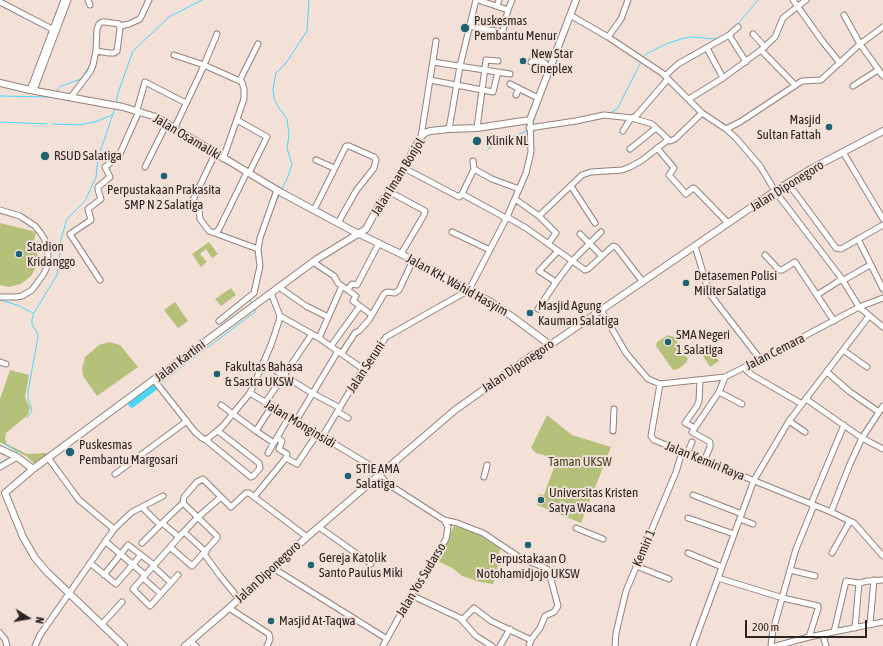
<!DOCTYPE html>
<style>
body{margin:0}
#map{position:relative;width:883px;height:646px;overflow:hidden;background:#f3e0d7;font-family:"Asap Condensed",sans-serif}
canvas{display:block}
.north{position:absolute;left:8px;top:598px;width:40px;height:40px;-webkit-text-stroke:3px #f3e0d7;paint-order:stroke;rotate:101deg;font-size:11px;font-weight:700;line-height:16px;text-align:center;color:#2b2421}
.north::after{content:'';display:block;margin:auto;width:14px;height:18px;background:#2b2421;clip-path:polygon(50% 0,100% 100%,50% 72%,0 100%)}
.scale{position:absolute;left:745px;top:620px;width:122px;height:18px;box-sizing:border-box;border:2px solid #2b2421;border-top:0;padding-left:5px;font-size:12px;line-height:14px;white-space:nowrap;color:#2b2421;-webkit-text-stroke:3px #f3e0d7;paint-order:stroke}
</style>
<div id="map">
<canvas width="883" height="646"></canvas>
<div class="north">N</div>
<div class="scale">200 m</div>
</div>
<script>
const c = document.querySelector('canvas').getContext('2d');
c.lineJoin = 'round';
function paint(path, color) {
  c.fillStyle = color;
  c.fill(path, 'evenodd');
}
function poly(rows) {
  const path = new Path2D();
  for (const r of rows) {
    path.moveTo(r[0], r[1]);
    for (let i = 2; i < r.length; i += 2) path.lineTo(r[i], r[i + 1]);
  }
  return path;
}
function trace(path, color, width, dash) {
  c.strokeStyle = color;
  c.lineWidth = width;
  c.lineCap = dash ? 'butt' : 'round';
  c.setLineDash(dash || []);
  c.stroke(path);
}
function write(font, color, halo, rows, align = 'center') {
  c.font = font + ' "Asap Condensed",sans-serif';
  c.lineWidth = 4;
  c.setLineDash([]);
  c.textBaseline = 'middle';
  c.strokeStyle = halo;
  c.fillStyle = color;
  for (const [text, x, y, turn = 0] of rows) {
    c.save();
    c.translate(x, y);
    c.rotate((+turn || 0) * Math.PI / 180);
    c.textAlign = isNaN(turn) ? turn : align;
    if (halo) c.strokeText(text, 0, 0);
    c.fillText(text, 0, 0);
    c.restore();
  }
}
paint(poly([
 [0,223,36,232,34,241,35,244,38,257,36,267,31,276,21,284,9,287,0,285],
 [209,242,218,254,212,258,206,249,200,254,207,262,201,267,192,254],
 [231,288,236,295,221,306,215,299],
 [175,302,188,321,178,328,164,310],
 [219,327,221,329,50,456,48,453],
 [668,335,674,337,688,359,686,363,678,369,673,370,656,346,657,342],
 [109,342,120,345,138,367,97,396,83,376,82,369,85,357,99,345],
 [709,346,719,361,710,367,700,351],
 [10,370,29,375,25,397,30,408,28,415,6,433,5,439,7,444,27,454,46,453,50,457,37,466,26,456,0,442,0,399],
 [547,415,572,435,611,447,581,523,537,505,539,494,544,495,557,459,536,453,531,448],
 [454,526,478,534,500,549,497,571,493,584,480,582,462,576,454,569,436,560]
]), '#b5c17b');
trace(poly([
 [737,25,758,0],
 [94,43,94,34],
 [643,57,646,54,666,44,681,39,689,37,717,39],
 [56,92,61,86,81,79,90,65],
 [0,96,49,97],
 [116,103,118,93,133,51,169,17,202,0],
 [610,113,617,109,641,62],
 [0,122,47,124],
 [52,124,78,125,95,122,112,115],
 [488,149,501,141,527,131],
 [281,190,287,179,292,165,287,148,289,135,287,119,279,108,274,99,273,89,276,73,286,63,307,31,309,0],
 [268,222,279,195],
 [261,253,261,246],
 [250,299,252,305],
 [0,300,17,305,33,313],
 [159,384,255,312,255,309],
 [27,418,32,411,28,398,28,392,38,337,37,332,32,325,32,319,34,313,57,275,59,262,61,239,67,219,85,201,96,177,98,158,115,108],
 [4,442,5,444,18,452,16,453],
 [0,463,10,457]
]), '#48d7fb', 1);
trace(poly([
 [132,404,157,385]
]), '#48d7fb', 7);
const minor = poly([
 [88,0,90,5],
 [793,0,823,42,840,63],
 [0,2,54,30],
 [497,6,499,0],
 [508,10,512,0],
 [570,15,608,37,662,73,702,113,726,129,736,138,760,166,775,191,842,279,859,307,883,327],
 [844,15,860,44,883,76],
 [120,26,129,24,140,19,149,0],
 [469,26,500,32,503,31,508,10,478,0],
 [753,34,765,47],
 [729,35,738,27],
 [608,37,621,19,628,0],
 [707,48,723,78],
 [174,55,204,65,242,82,244,89,244,99,223,159],
 [533,58,545,63,546,65,550,67],
 [433,62,510,74],
 [531,62,544,67,546,65],
 [665,76,678,64,729,35,746,62],
 [240,80,258,44],
 [430,80,493,92,498,72],
 [510,84,538,98],
 [795,85,761,50,775,37,783,18,806,0],
 [853,86,878,70],
 [30,90,64,0],
 [34,90,68,0],
 [516,95,519,88],
 [71,97,90,72,93,65,96,51,97,29,99,24,102,22,105,22,119,24,120,29,117,51,114,53,109,53,96,51],
 [689,99,723,78,761,50],
 [137,110,145,82,186,103],
 [237,120,267,137,249,173],
 [175,127,201,72,217,34],
 [477,128,486,60,498,61],
 [529,128,576,121,604,115,632,118,652,124,670,141,675,139,702,113],
 [449,129,460,66,476,0],
 [726,129,740,122,802,81,821,80,860,44,883,27],
 [623,131,629,121,632,118,636,116,668,79],
 [421,137,436,41],
 [657,148,674,168,669,175,686,194,693,188,695,189,728,223],
 [630,149,656,128],
 [843,152,883,219],
 [215,154,192,202,193,205,199,210,200,219,209,231,258,249],
 [316,160,334,168],
 [145,167,167,123],
 [404,168,459,197,462,194,474,169,473,161],
 [474,169,492,179,519,189],
 [788,183,836,248,841,249,883,225],
 [571,186,595,223],
 [390,192,425,211,424,215,401,254],
 [462,194,506,218],
 [515,199,539,216,582,175,591,172,622,170,630,167,641,161,668,140],
 [0,210,20,216,35,226,40,232,45,240,48,254,46,269,43,275,32,290,22,296,16,297,0,297],
 [314,210,346,146,349,146,374,157,376,160,374,168,356,191,338,223],
 [539,216,556,233,548,244],
 [507,217,526,228,585,270,588,269,613,246,616,247,643,282],
 [452,232,490,250],
 [215,233,219,229,247,172],
 [580,234,602,256],
 [858,239,883,289],
 [695,246,709,293,760,359],
 [765,255,779,270,782,270,795,262,834,321],
 [313,262,334,276,338,283,342,286],
 [100,280,70,234,91,220,88,209,101,199,98,190,98,187,110,177,105,167,119,156,139,111],
 [842,281,870,265],
 [556,282,539,271,558,251],
 [279,287,306,306,328,317],
 [348,289,352,284,357,285,379,243],
 [271,293,280,316,279,321,271,345,250,393,371,466,388,484,444,520,448,527,446,539,411,595,383,646],
 [817,295,842,279],
 [538,309,556,282,572,261,601,232],
 [601,310,626,353,648,379,660,384,725,377,784,347,859,307,883,298],
 [280,316,319,338,363,369],
 [219,321,254,293,260,266,258,249,260,238,277,190],
 [319,338,342,286,356,296,353,301,372,315],
 [331,346,360,306],
 [843,350,867,367],
 [342,353,355,333,359,331,369,320,384,294,387,292,395,293,399,290,413,260],
 [0,362,6,364],
 [263,363,312,393,340,408],
 [744,368,752,375,802,404],
 [827,372,850,392,879,412],
 [154,380,195,432,202,438,206,440,222,427,250,393],
 [660,384,651,436,654,440,831,512,854,523,883,556],
 [719,392,742,404],
 [806,399,862,438,883,449],
 [265,403,312,334],
 [221,405,256,431,274,443],
 [338,412,348,418],
 [296,421,338,351],
 [789,421,805,432],
 [695,428,685,423,697,406,699,401,700,380],
 [256,431,272,406],
 [613,431,614,409],
 [322,437,363,369,386,337,469,290,507,217,526,173,531,152,530,120],
 [277,438,282,441,279,449,287,454,286,458,297,464,317,434],
 [206,440,251,477,253,476,260,468,259,463,218,431],
 [268,453,289,417],
 [687,454,692,442],
 [704,461,710,447,710,442,692,432,719,392,725,377],
 [0,467,17,457],
 [115,474,187,421],
 [484,477,487,465],
 [693,495,742,514],
 [254,497,286,458],
 [811,504,844,425],
 [142,507,160,525,183,503,184,497,197,482,203,479,231,507,246,493,249,493,307,537],
 [831,512,850,464,862,438,883,406],
 [688,518,734,534],
 [740,519,753,524],
 [444,520,457,523,483,533,522,559,538,565,547,569,549,572,558,606,554,612,545,616,540,628,531,640],
 [162,523,179,537],
 [319,527,371,564],
 [576,528,603,539],
 [114,529,132,512,163,496],
 [184,532,206,552],
 [105,541,145,575],
 [142,543,160,525],
 [170,547,192,566,217,538,217,536,183,503],
 [688,553,722,567],
 [832,553,850,521],
 [204,554,221,577,239,599],
 [90,563,116,584,141,555],
 [153,566,171,583],
 [636,566,669,579],
 [273,568,387,639],
 [790,570,815,576],
 [104,575,128,545,154,565],
 [178,575,150,606,133,589,179,537,197,518,221,497],
 [143,578,161,594],
 [718,578,783,598,818,606,818,609,809,637],
 [411,595,460,618,476,636,492,646],
 [229,608,269,634,270,639,267,646],
 [462,620,474,608,491,621,531,640,529,646],
 [102,624,122,602],
 [870,624,874,580],
 [855,628,859,583],
 [834,632,846,581,859,583,868,581,883,580],
 [0,633,5,639,7,646],
 [823,635,826,646],
 [191,642,196,646],
 [35,646,40,635,114,529,79,500,49,459],
 [500,646,510,629],
 [615,646,616,633,626,591,676,472,682,452],
 [693,646,754,480,789,421,869,316],
 [771,646,773,630,796,549,814,505],
 [776,646,809,637,883,622]
]);
const major = poly([
 [0,83,30,90,123,107,156,117,282,193,351,230,401,254,491,302,514,318,550,345],
 [0,449,17,457,33,469],
 [124,646,47,572,35,558,23,537,5,493,33,469,317,259,366,229,379,205,397,180,421,137,425,133,430,131,449,129,477,128,530,120,576,0],
 [185,646,229,608,307,537,455,410,531,356,550,345,775,191,811,169,883,131]
]);
trace(minor, '#93827a', 7);
trace(major, '#93827a', 8);
trace(minor, '#fff', 5);
trace(major, '#fff', 6);
for (const [x, y, r, color] of [
 [465,28,5,"#1d6374"],
 [523,61,4,"#1d6374"],
 [829,127,4,"#1d6374"],
 [477,141,5,"#1d6374"],
 [45,156,5,"#1d6374"],
 [164,176,4,"#1d6374"],
 [19,254,4,"#1d6374"],
 [686,283,4,"#1d6374"],
 [530,313,4,"#1d6374"],
 [668,342,4,"#1d6374"],
 [217,374,4,"#1d6374"],
 [70,452,5,"#1d6374"],
 [348,476,4,"#1d6374"],
 [541,500,4,"#1d6374"],
 [528,545,4,"#1d6374"],
 [311,565,4,"#1d6374"],
 [271,621,4,"#1d6374"]
]) {
  const dot = new Path2D();
  dot.arc(x, y, r, 0, 2 * Math.PI);
  c.fillStyle = color;
  c.fill(dot);
  trace(dot, '#f3e0d7', 1.5);
}
write('13px', '#2b2421', '#f3e0d7', [
 ["Puskesmas",474,21],
 ["Pembantu Menur",474,36],
 ["New Star",531,54],
 ["Cineplex",531,69],
 ["Masjid",821,120,"right"],
 ["Sultan Fattah",821,135,"right"],
 ["Klinik NL",486,141],
 ["RSUD Salatiga",54,156],
 ["Perpustakaan Prakasita",164,190,"center"],
 ["SMP N 2 Salatiga",164,205,"center"],
 ["Stadion",27,247],
 ["Kridanggo",27,262],
 ["Detasemen Polisi",694,276],
 ["Militer Salatiga",694,291],
 ["Masjid Agung",538,306],
 ["Kauman Salatiga",538,321],
 ["SMA Negeri",676,335],
 ["1 Salatiga",676,350],
 ["Fakultas Bahasa",225,367],
 ["& Sastra UKSW",225,382],
 ["Puskesmas",79,445],
 ["Pembantu Margosari",79,460],
 ["STIE AMA",356,469],
 ["Salatiga",356,484],
 ["Universitas Kristen",549,493],
 ["Satya Wacana",549,508],
 ["Gereja Katolik",319,558],
 ["Santo Paulus Miki",319,573],
 ["Perpustakaan O",528,559,"center"],
 ["Notohamidjojo UKSW",528,574,"center"],
 ["Masjid At-Taqwa",279,621]
], 'left');
write('13px', '#2b2421', '#f3e0d7', [
 ["Jalan Osamaliki",187,137,31],
 ["Jalan Imam Bonjol",398,177,-58],
 ["Jalan Diponegoro",787,186,-32],
 ["Jalan KH. Wahid Hasyim",457,285,29],
 ["Jalan Cemara",775,352,-27],
 ["Jalan Kartini",180,361,-37],
 ["Jalan Diponegoro",518,366,-34],
 ["Jalan Seruni",366,367,-57],
 ["Jalan Monginsidi",300,424,31],
 ["Jalan Kemiri Raya",705,461,22],
 ["Kemiri 1",644,548,-67],
 ["Jalan Diponegoro",268,572,-43],
 ["Jalan Yos Sudarso",421,580,-59]
]);
write('13px', '#3f451b', '#f3e0d7', [
 ["Taman UKSW",580,462]
]);
</script>
